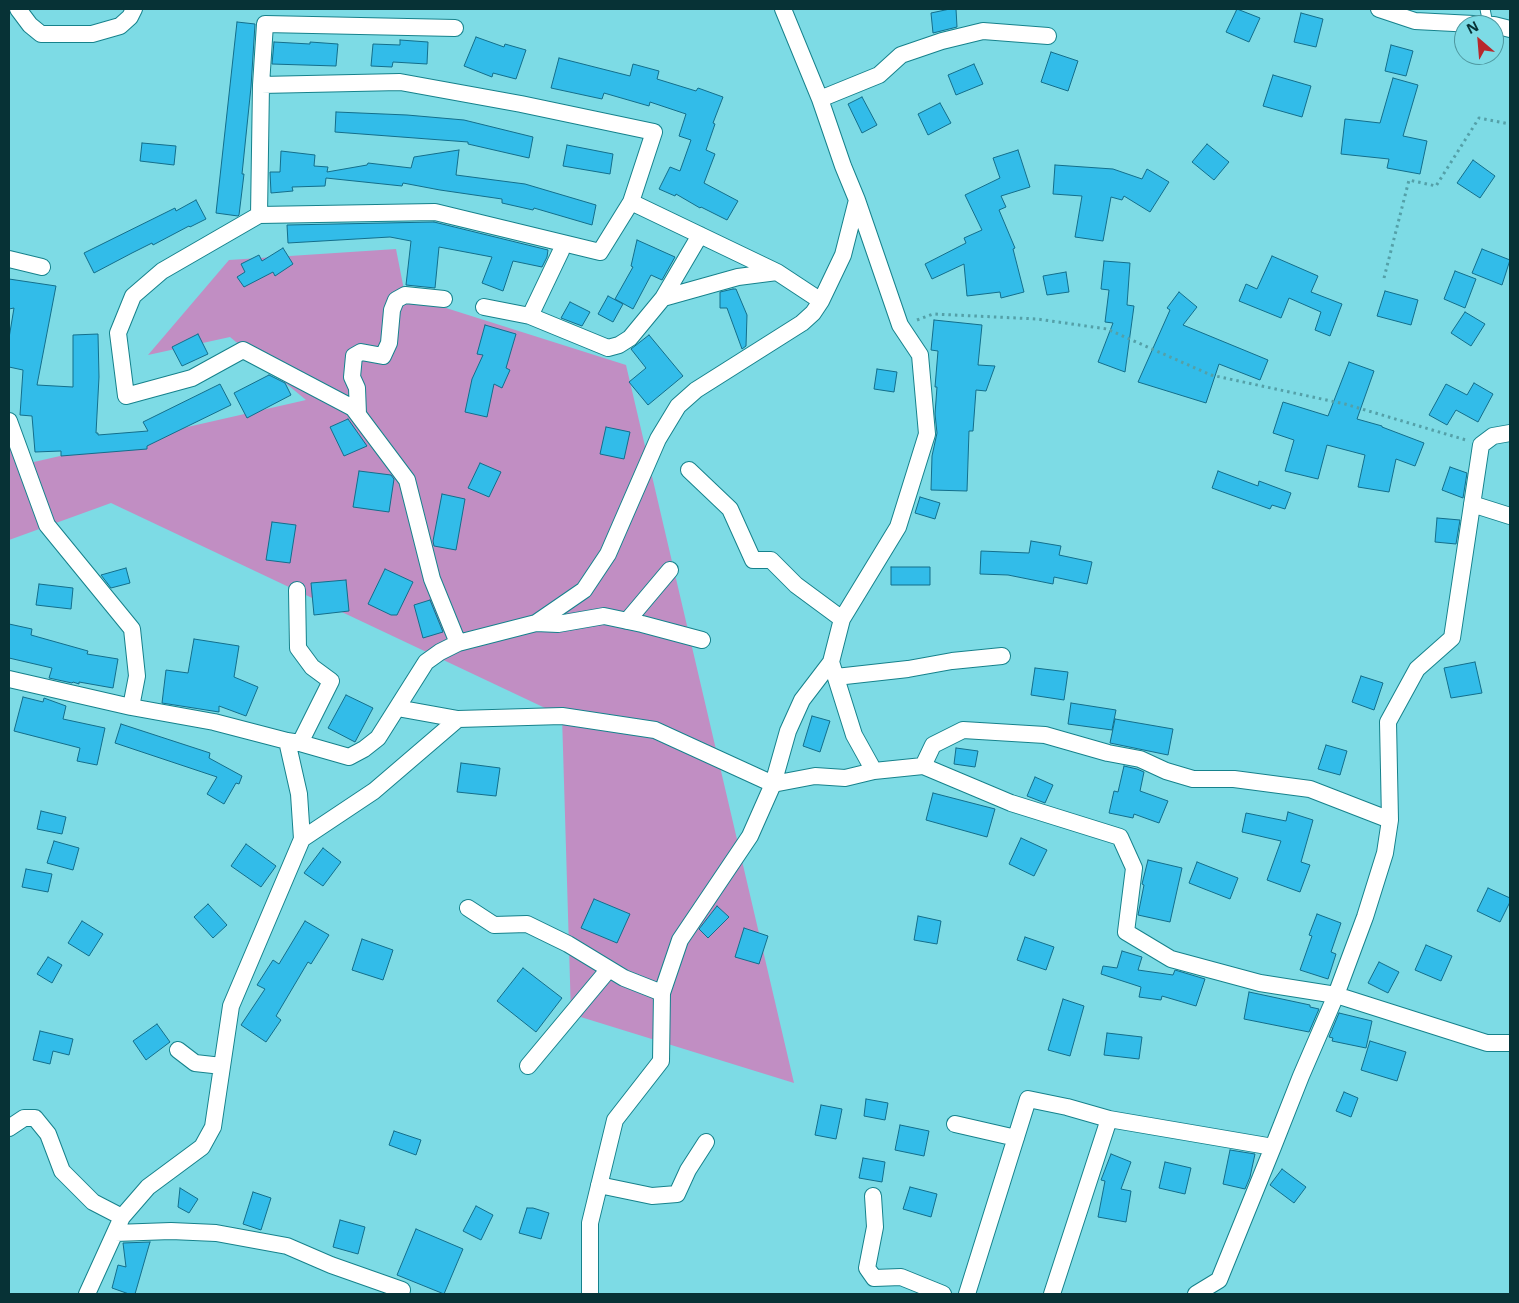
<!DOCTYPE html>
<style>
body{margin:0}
#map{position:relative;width:1519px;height:1303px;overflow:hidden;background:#7ddbe5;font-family:"Noto Sans",sans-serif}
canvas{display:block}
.frame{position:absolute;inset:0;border:10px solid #073236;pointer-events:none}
.north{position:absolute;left:1454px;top:15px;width:50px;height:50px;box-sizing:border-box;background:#7ddbe5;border:1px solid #4e979f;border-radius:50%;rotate:333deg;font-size:14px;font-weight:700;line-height:20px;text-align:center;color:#073236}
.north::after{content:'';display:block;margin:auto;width:18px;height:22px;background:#b8282c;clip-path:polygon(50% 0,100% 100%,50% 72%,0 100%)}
</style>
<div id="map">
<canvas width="1519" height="1303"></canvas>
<div class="frame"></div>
<div class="north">N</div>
</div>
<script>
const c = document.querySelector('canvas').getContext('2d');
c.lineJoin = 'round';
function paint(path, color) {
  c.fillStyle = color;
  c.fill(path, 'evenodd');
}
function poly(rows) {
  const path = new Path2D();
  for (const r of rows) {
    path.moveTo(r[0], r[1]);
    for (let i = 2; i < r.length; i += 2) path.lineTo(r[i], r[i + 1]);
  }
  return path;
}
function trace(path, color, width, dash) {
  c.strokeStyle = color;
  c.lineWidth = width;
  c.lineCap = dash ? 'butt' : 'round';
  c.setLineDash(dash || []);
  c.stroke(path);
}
paint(poly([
 [396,249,405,295,626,365,794,1083,571,1014,562,716,111,503,9,540,9,440,25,464,306,400,230,337,148,355,229,260]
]), '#c18ec3');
const building = poly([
 [950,9,956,9,957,27,933,33,931,13,950,9],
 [1237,9,1260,18,1249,42,1226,32,1237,9],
 [1301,13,1323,19,1316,47,1294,42,1301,13],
 [237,22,255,24,251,87,242,174,244,174,239,215,238,216,216,213,237,22],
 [476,37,504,47,505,44,526,50,516,79,493,73,492,77,464,66,476,37],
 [400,40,428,42,427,64,393,62,392,67,371,66,373,44,400,45,400,40],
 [274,42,310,44,310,42,338,44,336,66,272,64,274,42],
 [1391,45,1413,51,1406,76,1385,71,1391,45],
 [1051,52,1078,61,1068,91,1041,82,1051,52],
 [559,58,630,76,633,64,659,71,657,79,696,91,698,88,723,97,713,123,715,124,706,150,715,154,704,183,738,201,727,220,701,207,700,208,676,194,675,196,659,189,670,167,680,171,691,140,679,136,686,114,650,102,649,106,604,93,602,99,551,88,559,58],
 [974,64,983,84,956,95,948,75,974,64],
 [1273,75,1311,86,1302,117,1263,106,1273,75],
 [1393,78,1418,85,1403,136,1427,141,1420,174,1387,168,1389,159,1341,154,1345,119,1380,123,1393,78],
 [862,97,877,125,862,133,848,104,862,97],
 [940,103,951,123,928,135,918,114,940,103],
 [336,112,407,115,464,120,533,137,529,158,468,144,468,142,335,132,336,112],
 [142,143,176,146,174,165,140,161,142,143],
 [1207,144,1229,162,1214,180,1192,162,1207,144],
 [567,145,613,154,610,174,563,166,567,145],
 [459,150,456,175,525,184,596,205,592,225,534,208,533,210,502,203,502,199,440,190,403,183,402,186,326,178,325,186,292,187,293,191,271,193,270,172,280,172,281,151,315,155,314,166,328,167,327,172,367,165,368,163,411,168,414,157,459,150],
 [1018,150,1030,187,1001,196,1006,207,999,210,1015,248,1013,249,1024,292,1001,298,1000,292,967,296,964,264,932,279,925,264,966,243,964,238,982,230,965,195,1000,178,993,158,1018,150],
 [1473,160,1495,176,1480,198,1457,183,1473,160],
 [1055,165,1113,169,1142,179,1147,169,1169,182,1150,212,1124,196,1122,200,1111,197,1103,241,1075,237,1082,196,1053,194,1055,165],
 [196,200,206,219,190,227,189,226,153,245,152,243,132,253,94,273,84,253,175,208,176,211,196,200],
 [434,222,548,250,547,257,542,267,513,261,503,291,482,283,492,257,439,247,435,288,406,285,411,241,390,237,288,243,287,225,434,222],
 [637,240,675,257,662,280,651,275,633,309,615,299,633,267,631,266,637,240],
 [283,248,293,264,275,276,273,272,244,287,237,277,245,272,241,264,259,255,262,261,283,248],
 [1482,249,1510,260,1502,285,1472,273,1482,249],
 [1272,256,1318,276,1311,292,1342,304,1330,336,1315,330,1321,312,1289,298,1281,318,1239,301,1246,284,1257,289,1272,256],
 [1104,261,1130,263,1127,305,1134,306,1125,372,1098,362,1113,323,1105,322,1109,290,1101,289,1104,261],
 [1455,271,1476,279,1465,308,1444,299,1455,271],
 [1066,272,1069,292,1047,295,1043,276,1066,272],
 [9,279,56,286,37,385,73,387,73,335,98,334,99,377,96,433,98,433,98,435,148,431,143,422,220,384,231,405,147,446,147,449,61,456,61,451,35,452,32,416,20,415,23,370,9,367,9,338,14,308,9,309,9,279],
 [733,289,736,289,747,315,746,346,742,349,727,308,720,308,720,292,733,289],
 [1385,291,1418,300,1411,325,1377,316,1385,291],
 [1179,292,1197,307,1183,325,1268,360,1260,380,1219,364,1206,403,1138,382,1170,310,1167,308,1179,292],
 [608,296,623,304,613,322,598,314,608,296],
 [570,302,590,312,582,326,561,318,570,302],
 [1465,312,1485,324,1471,346,1451,333,1465,312],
 [934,320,982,325,978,365,995,366,986,391,976,390,973,431,969,431,967,491,931,490,932,456,937,433,935,414,937,387,935,387,938,351,931,350,934,320],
 [485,325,516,334,506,368,510,370,502,388,494,384,487,417,465,412,472,379,483,355,477,354,485,325],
 [198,334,208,354,182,366,172,347,198,334],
 [649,335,683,376,648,405,629,382,646,368,631,349,649,335],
 [1349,362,1374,371,1357,419,1382,426,1382,427,1424,443,1415,466,1396,459,1389,492,1358,487,1365,455,1327,445,1318,479,1285,471,1294,440,1273,433,1283,402,1328,416,1349,362],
 [877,369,897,372,894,392,874,389,877,369],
 [269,375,285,383,291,395,247,418,234,393,269,375],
 [1474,383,1493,394,1478,422,1456,410,1447,425,1429,415,1446,384,1467,395,1474,383],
 [348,419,367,446,344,456,330,427,348,419],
 [606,427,630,432,624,459,600,454,606,427],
 [480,463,501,472,489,497,468,488,480,463],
 [1450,467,1467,473,1463,498,1442,490,1450,467],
 [359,471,391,475,394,479,389,512,353,507,359,471],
 [1218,471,1258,486,1259,481,1291,493,1285,509,1272,505,1270,509,1212,488,1218,471],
 [442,494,465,499,456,550,434,546,433,541,442,494],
 [920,497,940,503,935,519,915,513,920,497],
 [1437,518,1460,520,1456,544,1435,542,1437,518],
 [272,522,296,525,290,563,266,560,272,522],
 [1031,541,1061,546,1059,555,1092,562,1087,584,1054,577,1053,584,1008,575,980,574,981,551,1029,553,1031,541],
 [891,567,930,567,930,585,891,585,891,567],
 [126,568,130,583,111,588,101,575,126,568],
 [385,569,413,582,397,615,391,615,368,604,385,569],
 [346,580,349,611,314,615,311,583,346,580],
 [39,584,73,588,71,609,36,605,39,584],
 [430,600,443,632,423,638,414,605,430,600],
 [9,624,32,629,31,635,88,651,87,654,118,659,113,688,79,682,79,684,73,682,72,683,49,678,52,668,9,658,9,624],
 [194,639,239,646,234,677,258,687,246,716,219,706,219,712,162,703,166,670,188,673,194,639],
 [1475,662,1482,693,1451,698,1444,668,1475,662],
 [1035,668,1068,672,1064,700,1031,695,1035,668],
 [1361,676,1383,683,1374,710,1352,702,1361,676],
 [346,695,373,708,355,742,328,728,346,695],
 [23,697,43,702,44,698,66,706,63,719,105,728,97,765,77,761,80,748,14,731,23,697],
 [1071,703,1116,710,1112,730,1068,724,1071,703],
 [812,716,830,721,820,752,803,746,812,716],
 [1115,719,1173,729,1168,755,1110,743,1115,719],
 [121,724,210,753,209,758,242,776,239,784,236,783,224,804,207,794,217,777,115,743,121,724],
 [1326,745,1347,751,1340,775,1318,769,1326,745],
 [956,748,978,751,975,767,954,764,956,748],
 [461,763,500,768,496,796,457,792,461,763],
 [1124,766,1137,769,1144,772,1140,791,1168,801,1159,823,1134,814,1133,818,1109,813,1114,791,1118,792,1124,766],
 [1035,777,1053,785,1045,803,1027,796,1035,777],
 [933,793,995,809,987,837,926,820,933,793],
 [41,811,66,817,62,834,37,829,41,811],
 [1288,812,1313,820,1301,862,1310,865,1300,892,1267,880,1281,841,1242,832,1246,813,1286,821,1288,812],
 [1021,838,1047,850,1034,876,1009,864,1021,838],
 [54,841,79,848,73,870,47,863,54,841],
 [246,844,276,866,261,887,231,866,246,844],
 [323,848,341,862,323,886,304,873,323,848],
 [1148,860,1182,868,1170,922,1138,915,1144,885,1142,884,1148,860],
 [1197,862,1238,878,1230,899,1189,883,1197,862],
 [26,869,52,874,48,892,22,887,26,869],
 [1488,888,1510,898,1510,902,1500,922,1477,911,1488,888],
 [594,899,630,914,617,943,581,928,594,899],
 [208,904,227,925,213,938,194,917,208,904],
 [717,906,729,917,708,938,699,929,717,906],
 [1317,914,1341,923,1331,952,1336,954,1328,979,1300,970,1312,936,1309,935,1317,914],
 [918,916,941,921,937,944,914,940,918,916],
 [82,921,103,934,89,956,68,943,82,921],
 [305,921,329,935,311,964,308,962,276,1016,281,1020,266,1042,241,1025,265,989,257,985,273,960,279,964,305,921],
 [744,928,768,936,759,964,735,957,744,928],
 [1025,937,1054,947,1046,970,1017,960,1025,937],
 [362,939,393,950,383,980,352,970,362,939],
 [1426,945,1452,956,1441,981,1415,970,1426,945],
 [1122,951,1142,957,1138,970,1173,975,1175,970,1205,979,1196,1006,1162,996,1161,1000,1139,997,1141,987,1101,974,1103,966,1117,968,1122,951],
 [48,957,62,965,52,983,37,974,48,957],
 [1379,962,1399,972,1388,993,1368,983,1379,962],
 [523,968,562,998,536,1032,497,1001,523,968],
 [1249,992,1310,1005,1310,1007,1319,1009,1309,1032,1244,1019,1249,992],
 [1063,999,1084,1006,1070,1056,1048,1050,1063,999],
 [1339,1013,1372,1021,1366,1048,1332,1041,1333,1038,1329,1037,1339,1013],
 [157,1024,170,1042,146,1060,133,1041,157,1024],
 [40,1031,73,1039,69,1055,53,1051,50,1064,33,1060,40,1031],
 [1107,1033,1142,1037,1139,1059,1104,1055,1107,1033],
 [1370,1041,1406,1052,1397,1081,1361,1070,1370,1041],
 [1344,1092,1358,1098,1351,1117,1336,1111,1344,1092],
 [866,1099,888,1103,885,1120,864,1116,866,1099],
 [821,1105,842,1109,836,1139,815,1135,821,1105],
 [900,1125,929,1131,924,1156,895,1150,900,1125],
 [394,1131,421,1140,416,1155,389,1145,394,1131],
 [1230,1150,1255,1154,1250,1177,1245,1189,1223,1184,1230,1150],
 [1111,1154,1131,1162,1121,1189,1131,1191,1126,1222,1098,1217,1105,1181,1101,1180,1111,1154],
 [863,1158,885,1162,882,1182,859,1178,863,1158],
 [1165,1162,1191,1168,1185,1194,1159,1188,1165,1162],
 [1282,1169,1306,1187,1294,1203,1270,1185,1282,1169],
 [910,1187,937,1194,931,1217,903,1209,910,1187],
 [180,1188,198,1199,189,1213,178,1207,180,1188],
 [253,1192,271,1198,261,1230,243,1224,253,1192],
 [476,1206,493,1215,481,1240,463,1231,476,1206],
 [527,1208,533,1208,549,1213,541,1239,519,1233,527,1208],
 [340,1220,365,1227,358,1254,333,1247,340,1220],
 [416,1229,463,1249,444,1294,397,1275,416,1229],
 [150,1242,135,1294,129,1294,112,1288,118,1265,126,1267,123,1243,150,1242]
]);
paint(building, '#32bce9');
trace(building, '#136e8b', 1);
const service = poly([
 [1485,9,1488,24]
]);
const minor = poly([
 [18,9,30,25,41,34,92,34,120,26,130,17,134,9],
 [1379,9,1415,21,1493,25],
 [1494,25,1510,29],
 [261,85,265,24,455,28],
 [820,99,879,75,901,55,942,41,983,31,1048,36],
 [857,200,900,325,920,355,927,434,898,527,842,619,831,662,854,735,874,771,923,766,1011,803,1120,837,1134,868,1126,932,1171,959,1260,983,1336,995,1487,1043,1510,1043],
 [259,215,261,85,400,82,521,104,654,132,631,202,777,272,821,301],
 [9,259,42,267],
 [663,298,700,235],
 [484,307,530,316,561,251,563,243],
 [530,316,608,348,619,345,630,338,663,298,738,277,777,272],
 [358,414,357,388,352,377,354,356,361,352,383,356,389,343,392,310,396,300,405,295,444,299],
 [9,421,47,525,132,629,137,676,131,707],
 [689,470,730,509,753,560,771,560,796,585,842,619],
 [1472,504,1510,516],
 [297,590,298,648,312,667,331,681,300,743],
 [627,621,670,570],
 [536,623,558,624,604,616,642,624,702,640],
 [458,643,432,579,407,480,353,408,243,350,192,378,126,396,118,333,133,296,162,271,259,215,435,212,600,252,631,202],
 [831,662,802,700,788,731,773,784,815,776,845,778,874,771],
 [836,677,908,669,952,661,1002,656],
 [9,679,131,707,214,722,287,741,300,743,349,757,364,749,378,738,426,662,440,652,458,643,536,623,584,590,608,554,658,439,678,406,696,390,802,323,813,313,821,301,843,255,857,200,843,166,820,99,783,9],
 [397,708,458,719,562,716,655,730,773,784,750,836,680,940,662,993,661,1061,615,1120,590,1223,590,1294],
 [287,741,299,794,302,839],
 [923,766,933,745,963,730,1045,735,1108,753,1140,759,1166,771,1193,779,1234,779,1310,789,1390,820],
 [468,908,494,925,527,924,568,944,624,978,662,993],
 [178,1050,195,1063,222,1066],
 [528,1066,609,969],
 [955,1124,1016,1138],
 [9,1128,24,1118,35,1118,48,1134,62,1171,93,1202,122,1217],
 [599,1185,652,1196,677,1194,688,1170,706,1142],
 [873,1196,875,1227,867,1268,874,1278,901,1277,943,1294],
 [115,1233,171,1231,216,1233,287,1246,331,1265,402,1290],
 [87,1294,122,1217,148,1187,202,1147,213,1127,231,1006,302,839,374,791,458,719],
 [967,1294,1028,1099,1067,1107,1109,1119,1273,1147],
 [1052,1294,1109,1119],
 [1196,1294,1219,1280,1273,1147,1301,1076,1336,995,1365,917,1385,853,1390,820,1388,722,1417,669,1452,638,1481,445,1493,436,1510,433]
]);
trace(service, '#16828c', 11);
trace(minor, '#16828c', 18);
trace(poly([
 [1384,278,1409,180,1436,186,1479,118,1510,124],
 [917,320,933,314,1037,319,1107,329,1211,375,1345,404,1466,440]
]), '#54a0a8', 3, [2.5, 4]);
trace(service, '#fff', 9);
trace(minor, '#fff', 16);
</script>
